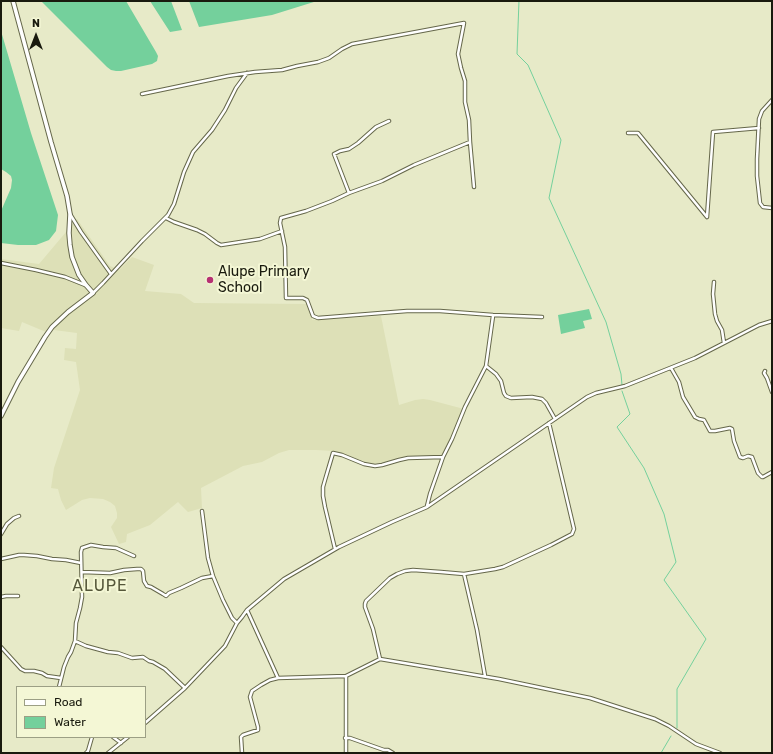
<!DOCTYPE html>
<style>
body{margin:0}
#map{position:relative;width:773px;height:754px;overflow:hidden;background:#e7eac8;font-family:Rubik,sans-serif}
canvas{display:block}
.frame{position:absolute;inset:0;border:2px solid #191a0e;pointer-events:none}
.legend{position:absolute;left:16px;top:686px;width:130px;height:52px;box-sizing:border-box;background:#f4f7d5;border:1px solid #9c9f85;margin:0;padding:5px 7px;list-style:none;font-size:12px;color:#191a0e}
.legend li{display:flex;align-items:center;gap:8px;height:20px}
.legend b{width:20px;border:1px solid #9c9f85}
.north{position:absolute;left:16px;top:16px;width:40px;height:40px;-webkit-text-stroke:3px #f4f7d5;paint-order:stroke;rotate:0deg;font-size:11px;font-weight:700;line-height:16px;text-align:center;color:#191a0e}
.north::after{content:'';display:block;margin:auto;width:14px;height:18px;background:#191a0e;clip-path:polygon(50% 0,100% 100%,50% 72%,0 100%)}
</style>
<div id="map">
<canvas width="773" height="754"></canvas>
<div class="frame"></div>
<ul class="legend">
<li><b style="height:5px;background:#fff"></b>Road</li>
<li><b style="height:11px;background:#74d09c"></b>Water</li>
</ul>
<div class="north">N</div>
</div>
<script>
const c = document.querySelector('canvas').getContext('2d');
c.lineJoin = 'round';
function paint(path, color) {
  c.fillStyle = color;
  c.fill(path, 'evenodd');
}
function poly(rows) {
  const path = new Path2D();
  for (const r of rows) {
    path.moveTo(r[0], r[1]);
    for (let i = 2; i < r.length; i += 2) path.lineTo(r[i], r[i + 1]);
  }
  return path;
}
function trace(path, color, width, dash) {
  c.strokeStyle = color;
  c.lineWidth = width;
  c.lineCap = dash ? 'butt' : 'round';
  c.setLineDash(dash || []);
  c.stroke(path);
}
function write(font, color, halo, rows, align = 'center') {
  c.font = font + ' Rubik,sans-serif';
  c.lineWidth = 4;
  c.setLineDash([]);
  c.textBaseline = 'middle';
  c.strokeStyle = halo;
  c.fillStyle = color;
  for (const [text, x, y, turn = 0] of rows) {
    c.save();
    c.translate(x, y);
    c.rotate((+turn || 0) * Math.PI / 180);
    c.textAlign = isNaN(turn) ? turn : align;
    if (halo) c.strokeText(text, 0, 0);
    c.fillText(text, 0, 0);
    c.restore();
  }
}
paint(poly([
 [77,219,110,266,119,270,132,257,154,265,145,291,181,294,194,303,307,304,311,314,312,320,381,316,399,405,415,400,423,399,430,400,464,409,443,456,406,457,386,462,372,464,334,451,316,450,289,450,279,453,262,462,243,466,201,488,202,508,188,512,178,502,150,525,127,534,126,542,119,544,111,527,117,518,117,513,115,506,110,502,103,499,90,498,82,500,66,510,61,500,58,489,51,488,54,468,80,390,76,362,64,360,65,348,76,349,77,333,54,330,46,332,22,322,19,331,1,328,1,259,39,264]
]), '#dde0b7');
paint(poly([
 [41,1,126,1,156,52,158,56,157,61,152,64,121,71,116,71,111,70,107,67],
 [150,1,171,1,182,30,170,32],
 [189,1,317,1,272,15,199,27],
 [1,31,31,133,58,215,56,231,49,240,36,245,18,245,1,243,1,211,11,188,12,180,11,176,6,172,1,169],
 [589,309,592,319,583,321,585,328,561,334,558,315]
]), '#74d09c');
trace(poly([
 [519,1,517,54,528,65,561,140,549,198,606,322,621,374,622,385],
 [622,391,630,414,617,427,644,468,664,514,676,562,664,580,706,639,677,689,677,728],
 [661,753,671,736]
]), '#74d09c', 1);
const minor = poly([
 [142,94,228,76,255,72,282,70,297,66,318,62,329,58,342,49,352,44,464,23,458,54,461,68,465,81,465,102,469,120,470,142,474,187],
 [772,100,762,111,759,119,757,159,757,176,760,203,763,207,772,208],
 [628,133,638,133,707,217,713,132,759,128],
 [470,142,414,165,382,181,349,193,332,201,306,211,281,218,280,223,285,247,286,298,303,298,307,300,313,316,318,318,381,313,407,311,440,311,493,315,542,317],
 [349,193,334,154,340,151,349,149,358,143,376,127,389,121],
 [70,214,81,232,111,274],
 [166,218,174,222,197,230,205,234,217,243,221,245,260,239,282,231],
 [1,263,36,270,65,277,85,285],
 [714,282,713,294,715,314,717,321,722,330,724,343],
 [93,293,103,283,142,241,168,215,174,204,184,172,193,152,212,130,225,110,236,88,247,73],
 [486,366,496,374,501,381,504,393,506,396,511,398,532,397,542,399,546,403,555,419],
 [671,368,679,382,683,397,695,417,699,419,704,420,710,431,715,431,730,428,732,429,734,441,740,457,743,458,748,456,752,457,758,473,762,477,763,477,772,472],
 [765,371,764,373,767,378,772,392],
 [427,506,430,494,443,457,452,439,465,407,486,366,493,316],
 [202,511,208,558,213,576,223,600,232,618,237,623],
 [1,534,7,524,14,518,19,516],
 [335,549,325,507,323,496,323,487,325,480,333,453,342,455,364,464,375,466,382,465,399,460,408,458,443,457],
 [1,559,19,555,24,555,37,556,52,559,66,560,81,563],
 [82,572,110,573,124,570,137,569,141,569,143,571,144,581,147,586,151,587,163,594,166,596,169,593,181,588,202,578,213,576],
 [464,574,477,630,485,676],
 [1,597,6,596,18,596],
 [247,610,278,678],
 [75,641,86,646,108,652,118,653,132,658,143,657,149,661,153,662,165,669,185,688],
 [1,647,21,669,25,671,34,671,42,673,47,676,61,678],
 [380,659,373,629,365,607,365,604,366,601,390,578,397,574,405,571,413,570,441,572,464,574,495,569,503,567,551,545,572,534,574,529,549,423],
 [59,687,64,667,68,657,71,652,75,641,76,623,80,608,82,597,81,552,82,548,91,545,103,547,116,548,134,556],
 [145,723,185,688,225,646,237,623,242,617,247,610,284,579,339,547,392,522,427,507,587,397,596,393,625,386,695,358,759,325,772,321],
 [113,737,121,743],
 [345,738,350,738,384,750,388,750,393,753],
 [86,753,88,751,92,737],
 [108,753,128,737],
 [242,753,241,737,243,735,258,730,258,727,250,697,252,691,261,685,270,680,278,678,346,676],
 [346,753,346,676,380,659,499,679,590,698,655,719,669,726,696,744,720,753]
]);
const tertiary = poly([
 [1,416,18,382,45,337,52,327,68,312,93,293,86,285,79,275,72,257,70,245,69,233,70,214,67,196,51,142,13,1]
]);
trace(minor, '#65674a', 4.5);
trace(tertiary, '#65674a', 5.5);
trace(minor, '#fff', 2.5);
trace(tertiary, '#fff', 3.5);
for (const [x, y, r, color] of [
 [210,280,4,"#b63073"]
]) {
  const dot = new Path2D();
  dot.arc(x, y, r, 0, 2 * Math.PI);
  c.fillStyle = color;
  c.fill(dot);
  trace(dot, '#f4f7d5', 1.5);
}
write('14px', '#191a0e', '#f4f7d5', [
 ["Alupe Primary",218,272],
 ["School",218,288]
], 'left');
c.letterSpacing = '1px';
write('16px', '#55573a', '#f4f7d5', [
 ["ALUPE",100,586]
]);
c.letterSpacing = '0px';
</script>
